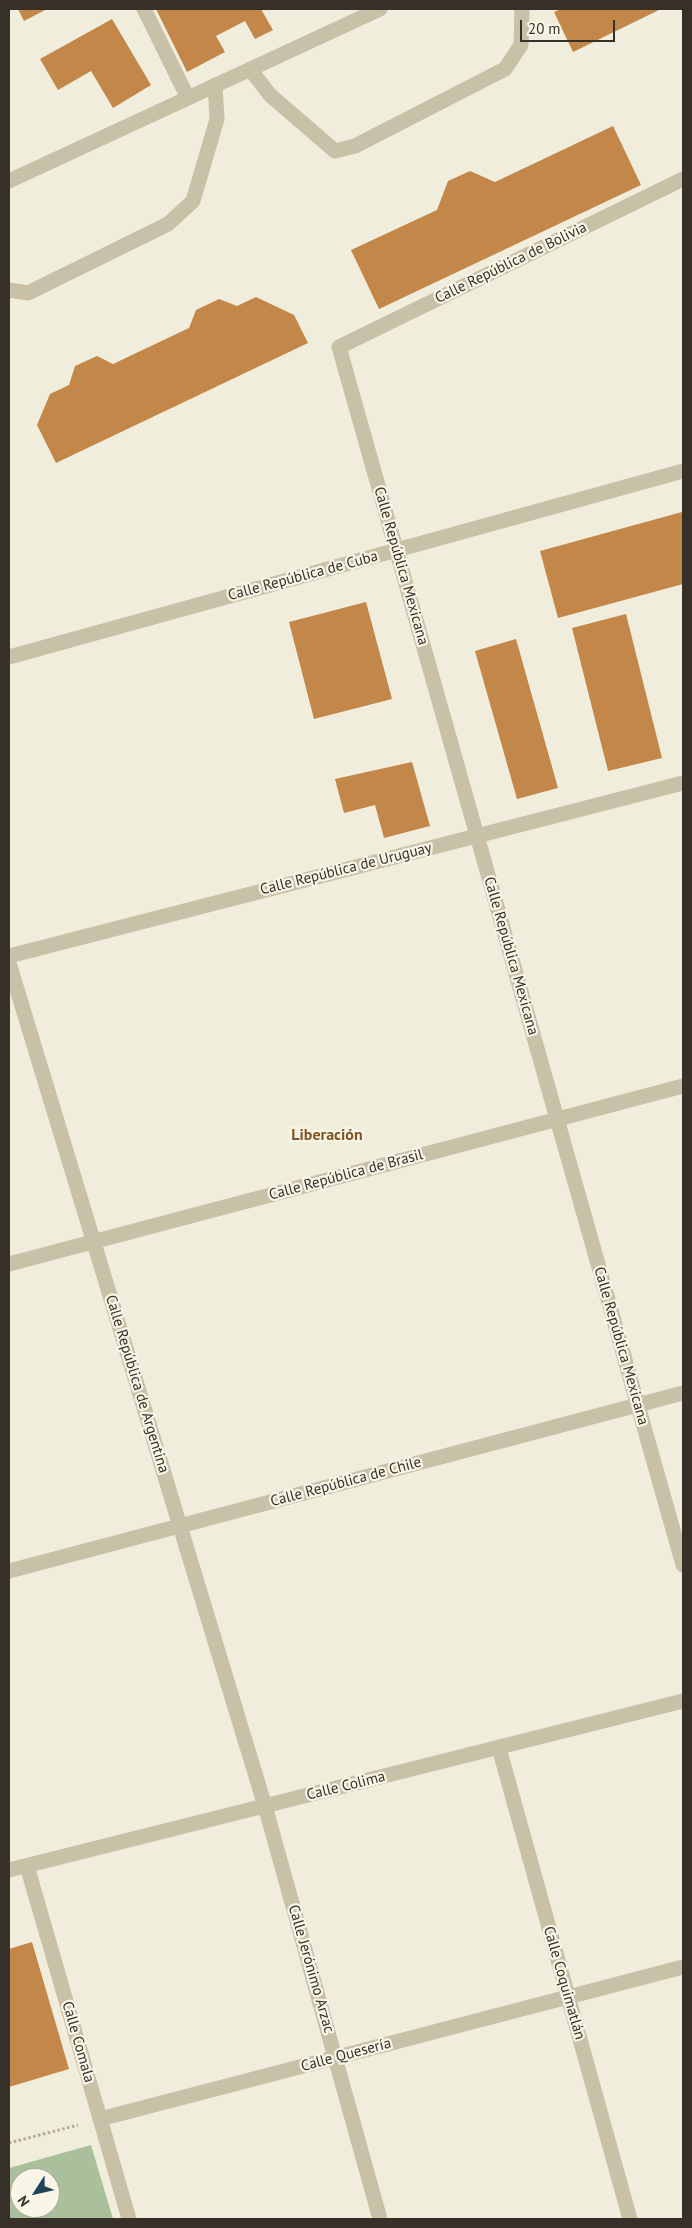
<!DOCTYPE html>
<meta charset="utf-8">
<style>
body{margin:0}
#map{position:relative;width:692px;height:2228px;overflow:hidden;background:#f1eddc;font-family:"PT Sans",sans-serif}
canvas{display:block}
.frame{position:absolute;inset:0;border:10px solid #363028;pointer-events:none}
.north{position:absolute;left:10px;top:2168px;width:50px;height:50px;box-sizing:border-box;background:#f9f6e8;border:1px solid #aba79b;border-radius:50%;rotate:235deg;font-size:14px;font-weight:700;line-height:20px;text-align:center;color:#363028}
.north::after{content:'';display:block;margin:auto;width:18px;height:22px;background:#1f4456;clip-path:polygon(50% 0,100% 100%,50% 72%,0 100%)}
.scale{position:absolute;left:520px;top:20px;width:95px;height:22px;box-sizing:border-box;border:2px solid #363028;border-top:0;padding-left:6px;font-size:15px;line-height:18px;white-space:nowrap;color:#363028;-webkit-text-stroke:4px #f9f6e8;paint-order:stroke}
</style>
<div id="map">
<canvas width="692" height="2228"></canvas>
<div class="frame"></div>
<div class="north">N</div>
<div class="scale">20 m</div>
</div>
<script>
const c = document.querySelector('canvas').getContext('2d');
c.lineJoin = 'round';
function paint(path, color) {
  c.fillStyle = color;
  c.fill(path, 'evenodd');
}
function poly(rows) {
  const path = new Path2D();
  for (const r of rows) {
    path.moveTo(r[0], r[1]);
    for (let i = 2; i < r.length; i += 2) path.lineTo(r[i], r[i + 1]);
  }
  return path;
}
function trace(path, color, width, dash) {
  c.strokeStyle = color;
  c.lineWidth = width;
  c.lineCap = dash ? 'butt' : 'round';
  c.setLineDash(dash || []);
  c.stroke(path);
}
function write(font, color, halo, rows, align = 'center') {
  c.font = font + ' "PT Sans",sans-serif';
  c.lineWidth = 4.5;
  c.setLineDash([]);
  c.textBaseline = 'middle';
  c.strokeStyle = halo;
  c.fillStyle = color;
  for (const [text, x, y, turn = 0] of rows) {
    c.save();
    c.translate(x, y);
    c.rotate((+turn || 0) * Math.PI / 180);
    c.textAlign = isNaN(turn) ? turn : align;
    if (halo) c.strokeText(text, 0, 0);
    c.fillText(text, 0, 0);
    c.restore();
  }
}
paint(poly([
 [91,2145,113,2219,9,2219,9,2168],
 [20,2178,50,2178,50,2208,20,2208]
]), '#aac09c');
paint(poly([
 [18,9,47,9,24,21],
 [156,9,261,9,273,30,255,39,245,21,216,36,225,52,187,72],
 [561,9,661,9,573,52,554,12],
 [112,19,151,85,113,108,91,71,58,90,40,59],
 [613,126,641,185,379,309,351,250,437,210,448,181,470,171,495,182],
 [256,297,294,315,308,343,56,463,37,425,50,394,69,385,75,366,97,356,113,364,189,328,196,310,219,299,237,306],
 [682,512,683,584,558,618,540,551],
 [366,602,392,699,314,719,289,622],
 [626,614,662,758,608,771,572,628],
 [516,639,558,788,517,799,475,651],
 [412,762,430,826,384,838,375,805,344,813,335,779],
 [32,1942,69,2069,9,2087,9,1949]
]), '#c28749');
trace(poly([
 [9,2143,78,2125]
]), '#b5aa92', 3, [2.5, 2.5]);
trace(poly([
 [144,9,188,98],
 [250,69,270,95,335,151,355,146,505,69,521,45,522,9],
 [683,179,339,347,683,1565],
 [9,181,380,9],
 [9,290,28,293,168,224,193,201,217,119,215,85],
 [9,657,683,471],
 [9,956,683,783],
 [9,963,265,1806,380,2219],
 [9,1264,683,1086],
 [9,1571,683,1393],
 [499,1748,630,2219],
 [27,1866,129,2219],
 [9,1870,683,1701],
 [100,2119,683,1967]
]), '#c9c0a8', 15);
write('15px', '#363028', '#f9f6e8', [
 ["Calle República de Bolivia",511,263,-26],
 ["Calle República Mexicana",401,566,74],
 ["Calle República de Cuba",303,576,-15],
 ["Calle República de Uruguay",346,869,-14],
 ["Calle República Mexicana",511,956,74],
 ["Calle República de Brasil",346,1175,-15],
 ["Calle República Mexicana",621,1346,74],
 ["Calle República de Argentina",137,1384,73],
 ["Calle República de Chile",346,1482,-15],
 ["Calle Colima",346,1786,-14],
 ["Calle Jerónimo Arzac",311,1969,74],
 ["Calle Coquimatlán",564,1983,74],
 ["Calle Comala",78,2042,74],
 ["Calle Quesería",346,2055,-15]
]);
write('bold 16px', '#835423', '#f9f6e8', [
 ["Liberación",327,1135]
]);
</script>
